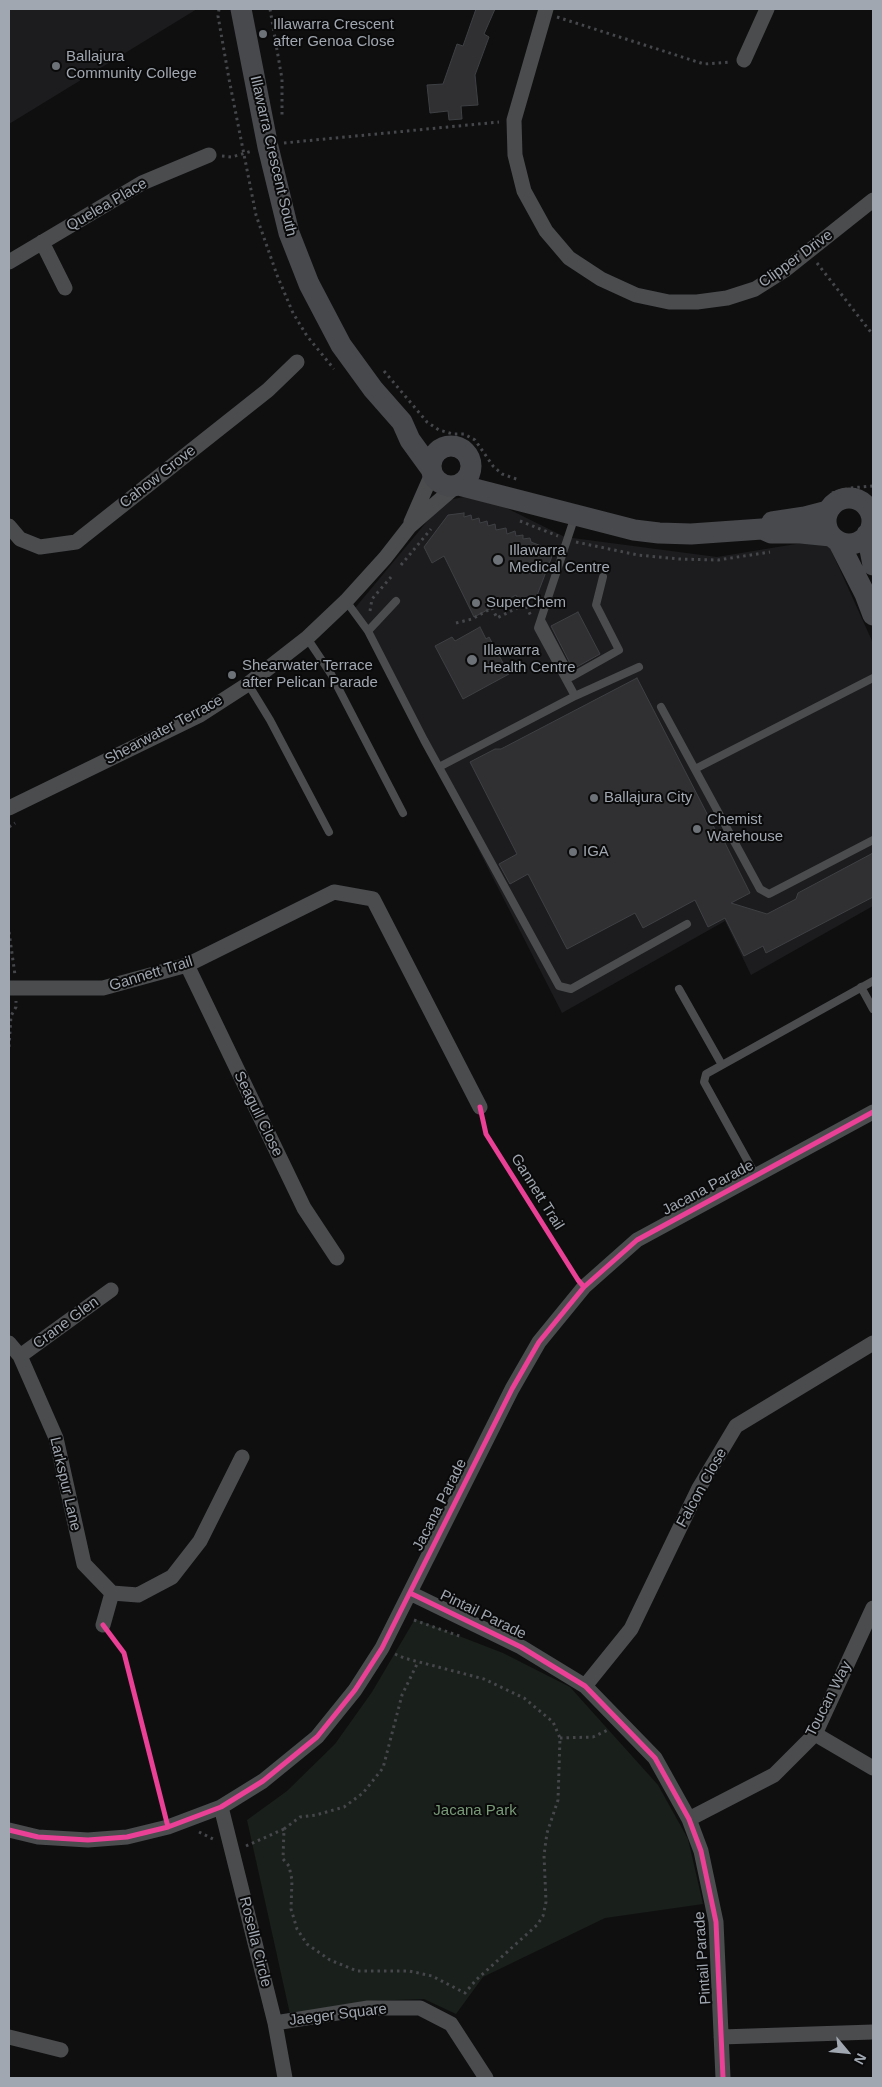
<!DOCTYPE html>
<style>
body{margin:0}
#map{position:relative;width:882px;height:2087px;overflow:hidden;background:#0f0f10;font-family:Helvetica,sans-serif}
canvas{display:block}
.frame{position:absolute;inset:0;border:10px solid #a0a7b0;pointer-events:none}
.north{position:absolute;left:822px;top:2027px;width:50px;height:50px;-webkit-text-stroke:4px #0a0a0b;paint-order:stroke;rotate:118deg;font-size:14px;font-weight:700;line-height:20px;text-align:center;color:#a0a7b0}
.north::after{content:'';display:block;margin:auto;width:18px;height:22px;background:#a0a7b0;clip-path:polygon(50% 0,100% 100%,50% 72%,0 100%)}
</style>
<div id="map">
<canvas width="882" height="2087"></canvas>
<div class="frame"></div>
<div class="north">N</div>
</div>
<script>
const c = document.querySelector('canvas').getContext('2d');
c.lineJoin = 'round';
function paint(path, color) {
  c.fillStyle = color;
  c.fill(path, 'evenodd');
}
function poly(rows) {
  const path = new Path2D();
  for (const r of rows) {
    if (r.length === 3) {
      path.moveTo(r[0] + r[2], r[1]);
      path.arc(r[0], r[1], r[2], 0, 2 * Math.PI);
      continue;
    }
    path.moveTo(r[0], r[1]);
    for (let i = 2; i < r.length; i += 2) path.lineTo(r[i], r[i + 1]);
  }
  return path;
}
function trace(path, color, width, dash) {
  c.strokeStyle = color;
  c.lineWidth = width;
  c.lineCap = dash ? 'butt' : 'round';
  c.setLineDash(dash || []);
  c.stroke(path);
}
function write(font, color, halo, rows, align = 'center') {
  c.font = font + ' Helvetica,sans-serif';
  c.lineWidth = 4;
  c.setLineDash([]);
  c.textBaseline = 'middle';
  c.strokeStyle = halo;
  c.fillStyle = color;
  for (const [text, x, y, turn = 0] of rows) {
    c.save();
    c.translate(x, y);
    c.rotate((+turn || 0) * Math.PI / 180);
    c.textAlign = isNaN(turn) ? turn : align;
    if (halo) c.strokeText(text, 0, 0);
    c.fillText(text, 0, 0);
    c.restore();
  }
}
paint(poly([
 [9,9,197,9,9,124],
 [478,494,565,537,717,557,826,539,873,643,873,906,751,975,725,921,562,1013,355,608,444,501]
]), '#1c1c1e');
paint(poly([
 [415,1619,503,1653,570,1687,658,1785,688,1839,703,1904,605,1918,483,1977,456,2014,424,1999,366,2001,290,2014,247,1820,287,1791,335,1744,372,1692]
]), '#191f1a');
const building = poly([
 [476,9,495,9,484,34,489,37,475,75,478,105,461,106,462,119,449,120,448,111,430,113,427,85,443,84,457,44,463,46,476,9],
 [464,513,464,517,471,515,472,520,479,518,480,523,487,521,488,526,495,524,496,530,506,528,507,534,515,531,516,536,523,535,523,539,530,538,531,542,554,551,536,598,532,597,521,604,516,595,474,617,444,556,432,563,424,547,448,515,464,513],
 [578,612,600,654,573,669,551,626,578,612],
 [480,627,486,639,489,637,509,674,463,699,435,646,452,637,455,641,480,627],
 [637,678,718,835,721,835,750,893,731,903,767,914,796,899,798,893,873,853,873,897,766,953,763,946,744,956,725,918,708,927,695,900,643,928,635,913,567,949,528,874,510,884,499,864,517,854,470,762,495,749,501,749,637,678]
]);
paint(building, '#303032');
trace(building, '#3e4043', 1);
trace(poly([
 [219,9,218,16,229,79,256,215,277,275,293,313,307,336,334,369],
 [270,9,282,79,282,117],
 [557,17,704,64,731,62],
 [284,143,499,122],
 [222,156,232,157,252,151],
 [817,263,873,335],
 [384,371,427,422,439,430,453,434,464,434,475,440,493,466,502,474,519,480],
 [832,493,850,488,873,486],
 [520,521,558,536],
 [576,542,638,555,679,559,718,560,770,552],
 [401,565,431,529],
 [370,611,372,599,391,577],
 [456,623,472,619,492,608,497,618,525,604,531,616],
 [9,827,15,823],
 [9,932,15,975],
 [9,1047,11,1016,16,1007,16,1001],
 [414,1620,462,1637],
 [395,1654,404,1658,484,1679,524,1698,553,1722,560,1738,558,1800,547,1833,544,1855,546,1902,543,1916,537,1925,476,1980,465,1993,432,1976,409,1971,357,1971,330,1960,307,1944,297,1929,291,1909,292,1880,289,1866,283,1859,284,1829,300,1817,316,1815,344,1807,363,1793,383,1768,402,1695,418,1662],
 [560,1738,593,1737,608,1730],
 [199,1832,213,1839],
 [246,1846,284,1829]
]), '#45474a', 3, [2.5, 4]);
trace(poly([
 [346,601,368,631,424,740,559,986,571,989,687,924],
 [541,620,571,677,619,650,596,605,603,577],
 [368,631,396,601],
 [307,638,331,674,403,813],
 [248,684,270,720,329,832],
 [575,696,538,628,575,516],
 [661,707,760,889,769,894,873,840],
 [439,767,575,696,639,667],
 [695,769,873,678],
 [861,987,873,1009],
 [679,989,722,1065],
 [756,1176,704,1082,706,1074,873,981]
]), '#4a4c4e', 8);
trace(poly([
 [546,9,514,120,515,155,524,191,546,231,569,258,601,279,636,295,669,302,697,302,727,298,755,289,785,270,873,200],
 [744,60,767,9],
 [42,242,65,288],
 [9,262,142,183,209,155],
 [411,522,432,474],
 [9,526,20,539,40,547,76,542,268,390,297,362],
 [9,808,200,715,248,684,307,638,346,601,385,558,410,526,456,486],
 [187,965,304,1208,337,1258],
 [9,988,103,988,187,965,334,892,373,899,480,1107],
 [9,1343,20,1356,56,1438,84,1564,112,1593,138,1595,172,1577,200,1541,242,1457],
 [20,1356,111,1290],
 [410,1593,521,1647,585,1686,655,1758,689,1819,701,1851,716,1922,723,2078],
 [103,1625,112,1593],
 [585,1686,631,1629,699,1488,736,1426,873,1343],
 [815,1734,873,1768],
 [221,1807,275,2023,285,2078],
 [689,1819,774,1775,815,1734,873,1608],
 [9,1830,38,1837,88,1840,127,1837,168,1827,221,1807,263,1781,317,1737,355,1690,382,1648,512,1389,539,1342,584,1287,637,1240,873,1112],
 [275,2023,368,2008,420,2008,451,2024,486,2078],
 [9,2037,61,2050],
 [721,2037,873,2032]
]), '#4a4c4e', 15);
trace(poly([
 [241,9,268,147,289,233,309,284,341,345,373,389,402,422,410,440,431,469],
 [451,466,20],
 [459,485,634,530,659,533,691,534,762,529,771,533,801,533,831,536],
 [849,521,23],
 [772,522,805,517,828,511],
 [867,534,873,565],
 [838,541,865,594,873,615]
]), '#48494c', 21);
trace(poly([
 [480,1107,486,1134,578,1280,584,1287],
 [410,1593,521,1647,585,1686,655,1758,689,1819,701,1851,716,1922,723,2078],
 [103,1625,124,1653,168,1827],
 [9,1830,38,1837,88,1840,127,1837,168,1827,221,1807,263,1781,317,1737,355,1690,382,1648,512,1389,539,1342,584,1287,637,1240,873,1112]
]), '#ea4096', 5);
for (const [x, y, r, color] of [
 [263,34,5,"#6d7278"],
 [56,66,5,"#6d7278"],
 [498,560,6,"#6d7278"],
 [476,603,5,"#6d7278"],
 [472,660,6,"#6d7278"],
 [232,675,5,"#6d7278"],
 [594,798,5,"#6d7278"],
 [697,829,5,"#6d7278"],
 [573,852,5,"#6d7278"]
]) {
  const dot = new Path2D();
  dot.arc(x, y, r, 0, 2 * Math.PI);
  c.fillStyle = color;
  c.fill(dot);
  trace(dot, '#0a0a0b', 2);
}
write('15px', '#a0a7b0', '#0a0a0b', [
 ["Illawarra Crescent",273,25],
 ["after Genoa Close",273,42],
 ["Ballajura",66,57],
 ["Community College",66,74],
 ["Illawarra",509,551],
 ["Medical Centre",509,568],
 ["SuperChem",486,603],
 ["Illawarra",483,651],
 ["Health Centre",483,668],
 ["Shearwater Terrace",242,666],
 ["after Pelican Parade",242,683],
 ["Ballajura City",604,798],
 ["Chemist",707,820],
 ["Warehouse",707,837],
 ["IGA",583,852]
], 'left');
write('15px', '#a0a7b0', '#0a0a0b', [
 ["Illawarra Crescent South",273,156,77],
 ["Quelea Place",107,205,-30],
 ["Clipper Drive",796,259,-36],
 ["Cahow Grove",158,477,-38],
 ["Shearwater Terrace",164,730,-28],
 ["Gannett Trail",151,974,-17],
 ["Seagull Close",258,1114,64],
 ["Jacana Parade",708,1188,-28],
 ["Gannett Trail",537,1192,58],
 ["Crane Glen",66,1323,-36],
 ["Larkspur Lane",65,1484,77],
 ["Falcon Close",702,1488,-61],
 ["Jacana Parade",440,1505,-63],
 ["Pintail Parade",483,1615,26],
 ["Toucan Way",829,1699,-63],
 ["Rosella Circle",255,1942,76],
 ["Pintail Parade",703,1958,-94],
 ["Jaeger Square",338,2015,-7]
]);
write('15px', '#799b78', '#0a0a0b', [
 ["Jacana Park",475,1811]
]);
</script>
